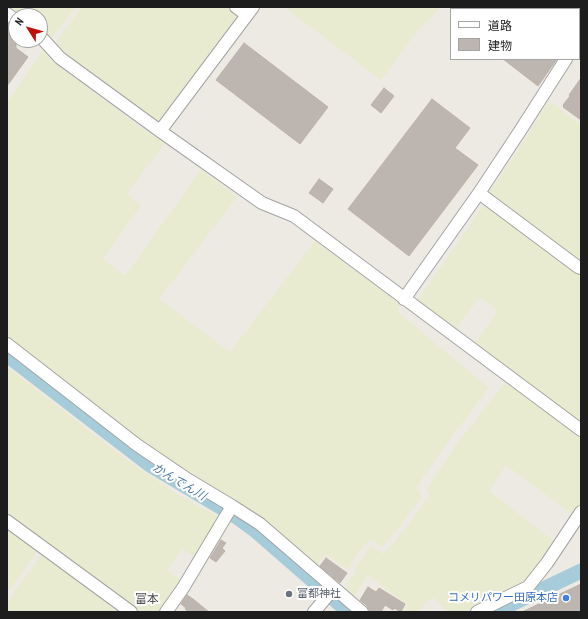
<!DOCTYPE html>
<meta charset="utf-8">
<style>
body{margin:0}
#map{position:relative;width:588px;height:619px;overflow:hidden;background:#edeae3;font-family:"PT Sans Narrow","Noto Sans JP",sans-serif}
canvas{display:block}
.frame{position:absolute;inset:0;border:8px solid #1d1d1d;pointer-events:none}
.legend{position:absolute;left:450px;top:8px;width:130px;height:52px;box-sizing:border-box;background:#fff;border:1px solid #a5a5a5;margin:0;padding:5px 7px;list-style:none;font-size:12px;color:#1d1d1d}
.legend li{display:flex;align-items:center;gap:8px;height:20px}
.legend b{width:20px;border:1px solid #a5a5a5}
.north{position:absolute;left:8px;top:8px;width:40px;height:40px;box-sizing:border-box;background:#fff;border:1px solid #a5a5a5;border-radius:50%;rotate:307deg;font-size:11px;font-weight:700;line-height:16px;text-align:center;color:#1d1d1d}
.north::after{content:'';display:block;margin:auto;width:14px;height:18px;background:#bd110c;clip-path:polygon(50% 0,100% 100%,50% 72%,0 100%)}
</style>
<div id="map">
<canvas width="588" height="619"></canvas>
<div class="frame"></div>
<ul class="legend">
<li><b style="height:5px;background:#fff"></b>道路</li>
<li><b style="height:11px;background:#bdb6b0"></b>建物</li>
</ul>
<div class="north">N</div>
</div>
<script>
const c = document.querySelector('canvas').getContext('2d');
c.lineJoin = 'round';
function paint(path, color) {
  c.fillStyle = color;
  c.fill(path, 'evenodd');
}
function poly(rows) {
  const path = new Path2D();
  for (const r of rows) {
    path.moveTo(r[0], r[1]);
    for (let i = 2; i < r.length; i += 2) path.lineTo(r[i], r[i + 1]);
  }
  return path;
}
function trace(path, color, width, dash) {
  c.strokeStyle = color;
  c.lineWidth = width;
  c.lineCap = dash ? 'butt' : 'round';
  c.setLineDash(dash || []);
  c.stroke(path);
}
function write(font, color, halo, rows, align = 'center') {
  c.font = font + ' "PT Sans Narrow","Noto Sans JP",sans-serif';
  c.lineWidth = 4;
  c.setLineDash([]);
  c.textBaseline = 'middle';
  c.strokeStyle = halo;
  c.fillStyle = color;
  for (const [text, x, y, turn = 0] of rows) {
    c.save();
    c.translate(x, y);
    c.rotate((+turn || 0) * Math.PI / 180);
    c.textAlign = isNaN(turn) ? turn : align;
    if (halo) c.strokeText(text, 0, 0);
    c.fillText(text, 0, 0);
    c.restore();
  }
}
paint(poly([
 [10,7,76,7,51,38,40,29,40,16,24,16],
 [82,7,230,7,239,14,159,121,157,121,73,59,58,46,55,43],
 [284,7,441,7,416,33,381,80],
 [43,50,52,61,144,130,165,143,127,194,141,205,103,259,125,276,201,170,237,197,159,299,230,352,315,241,400,304,398,312,489,388,453,435,422,479,416,488,422,497,388,541,382,547,373,540,368,541,351,563,349,570,325,554,315,569,190,477,7,341,7,97,10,99],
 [549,101,581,125,581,264,487,195,511,161],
 [486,202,581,276,581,423,474,344,498,311,480,297,455,329,417,301],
 [7,367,127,460,177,494,220,518,195,558,182,549,167,570,181,581,171,591,163,607,160,612,136,612,7,522],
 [505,383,524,396,581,438,581,501,572,514,506,465,489,491,554,541,540,563,528,579,516,588,465,612,448,612,432,597,418,611,418,612,404,612,408,605,368,575,353,599,344,591,345,588,354,574,356,566,371,546,383,554,397,539,429,497,429,494,427,490,427,488,458,442],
 [7,529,39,549,7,593],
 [43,553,116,606,112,612,7,612,7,602]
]), '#e8ebcf');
trace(poly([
 [7,355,150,465,234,515,256,531,349,612],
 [495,612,581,571]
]), '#a6ccd9', 15);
const building = poly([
 [7,23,16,28,16,48,28,57,7,86,7,23],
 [244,43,328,107,300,144,216,80,244,43],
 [503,59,557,59,538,86,503,59],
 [581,78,581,120,563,107,564,106,563,105,570,96,569,95,581,78],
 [384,88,394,96,381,113,371,105,384,88],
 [432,99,470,128,455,148,478,165,409,256,348,209,432,99],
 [319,179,333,189,323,203,309,193,319,179],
 [221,540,226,543,222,548,225,551,216,562,210,558,221,540],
 [326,558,347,573,340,583,320,566,326,558],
 [581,584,581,612,522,612,581,584],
 [368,587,376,592,379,588,405,604,401,612,394,608,393,610,385,605,381,612,373,612,369,610,367,606,360,600,368,587],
 [187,595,193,599,209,612,189,612,185,609,186,608,181,604,187,595]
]);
paint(building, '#bdb6b0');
trace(building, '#beb1a6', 1);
const minor = poly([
 [236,7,247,15],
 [7,14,16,20],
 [40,36,60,58,160,131,262,203,294,216,581,430],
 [579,39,581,36],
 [160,131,253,7],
 [479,193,578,267,581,268],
 [404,299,479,193,520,131,566,59],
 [7,344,137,445,187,479,232,506,260,524,362,612],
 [7,521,131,612],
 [166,612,183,588,232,506],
 [314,612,334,588],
 [477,612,528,587,547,563,581,512]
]);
trace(minor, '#a4a4a4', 14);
trace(minor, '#fff', 12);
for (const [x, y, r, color] of [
 [289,594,4,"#6b7280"],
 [566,598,4,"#3f7fe0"]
]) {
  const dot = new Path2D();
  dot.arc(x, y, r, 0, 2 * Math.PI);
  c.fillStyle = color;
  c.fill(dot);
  trace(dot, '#fff', 1.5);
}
write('11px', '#5b616d', '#fff', [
 ["富都神社",297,594]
], 'left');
write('11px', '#366cbe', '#fff', [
 ["コメリパワー田原本店",558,598]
], 'right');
write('italic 12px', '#4f78a6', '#fff', [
 ["かんでん川",179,482,31]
]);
write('12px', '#505050', '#fff', [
 ["富本",147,600]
]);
</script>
